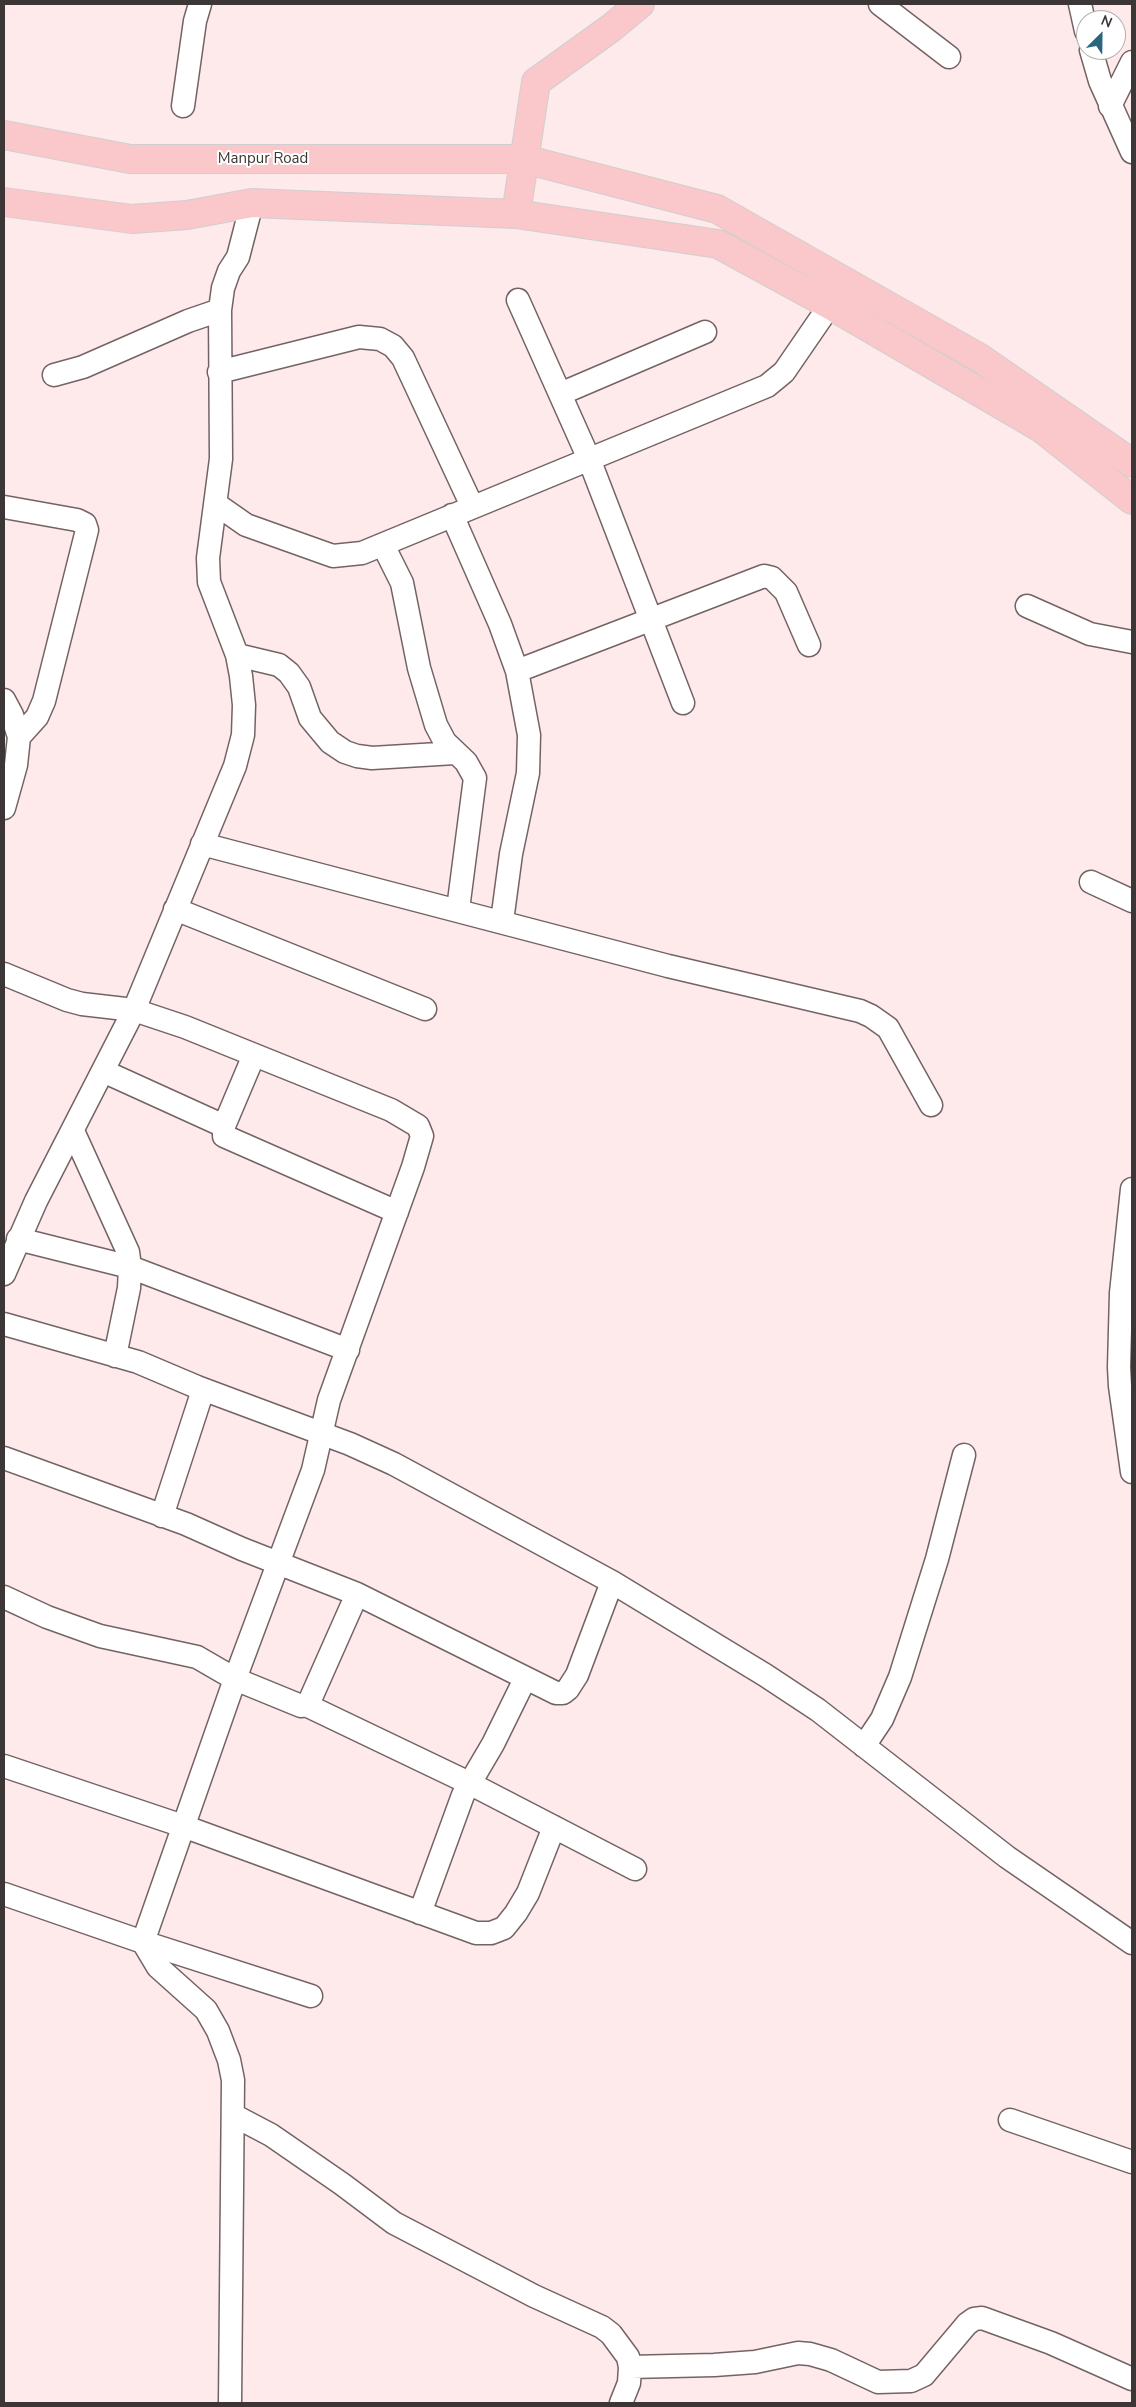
<!DOCTYPE html>
<style>
body{margin:0}
#map{position:relative;width:1136px;height:2407px;overflow:hidden;background:#feeaeb;font-family:"Nunito Sans",sans-serif}
canvas{display:block}
.frame{position:absolute;inset:0;border:5px solid #3d3636;pointer-events:none}
.north{position:absolute;left:1076px;top:10px;width:50px;height:50px;box-sizing:border-box;background:#fff;border:1px solid #b1afaf;border-radius:50%;rotate:23deg;font-size:14px;font-weight:700;line-height:20px;text-align:center;color:#3d3636}
.north::after{content:'';display:block;margin:auto;width:18px;height:22px;background:#2a677e;clip-path:polygon(50% 0,100% 100%,50% 72%,0 100%)}
</style>
<div id="map">
<canvas width="1136" height="2407"></canvas>
<div class="frame"></div>
<div class="north">N</div>
</div>
<script>
const c = document.querySelector('canvas').getContext('2d');
c.lineJoin = 'round';
function poly(rows) {
  const path = new Path2D();
  for (const r of rows) {
    path.moveTo(r[0], r[1]);
    for (let i = 2; i < r.length; i += 2) path.lineTo(r[i], r[i + 1]);
  }
  return path;
}
function trace(path, color, width, dash) {
  c.strokeStyle = color;
  c.lineWidth = width;
  c.lineCap = dash ? 'butt' : 'round';
  c.setLineDash(dash || []);
  c.stroke(path);
}
function write(font, color, halo, rows, align = 'center') {
  c.font = font + ' "Nunito Sans",sans-serif';
  c.lineWidth = 4;
  c.setLineDash([]);
  c.textBaseline = 'middle';
  c.strokeStyle = halo;
  c.fillStyle = color;
  for (const [text, x, y, turn = 0] of rows) {
    c.save();
    c.translate(x, y);
    c.rotate((+turn || 0) * Math.PI / 180);
    c.textAlign = isNaN(turn) ? turn : align;
    if (halo) c.strokeText(text, 0, 0);
    c.fillText(text, 0, 0);
    c.restore();
  }
}
const minor = poly([
 [880,4,949,57],
 [1080,4,1086,31],
 [1091,50,1100,81,1132,152],
 [183,106,195,21,200,4],
 [1110,106,1132,62],
 [518,300,589,459,683,703],
 [219,372,359,337,380,339,393,346,403,358,472,506],
 [54,375,83,367,188,321,220,310],
 [560,394,705,332],
 [216,504,246,525,333,556,362,553,767,386,784,372,830,305],
 [4,507,77,520,85,524,87,530,44,701,37,717,19,737],
 [452,515,500,624,517,671,529,735,528,773,511,854,502,921],
 [383,545,402,583,419,668,436,725,445,742,466,762,475,778,458,909],
 [1027,606,1090,634,1132,642],
 [237,655,279,665,289,673,299,687,310,718,330,742,345,752,357,756,372,758,455,753],
 [517,671,764,576,772,578,786,592,809,645],
 [4,700,12,715,19,737,16,765,4,808],
 [202,844,668,966,860,1011,871,1016,888,1028,931,1105],
 [1091,882,1132,901],
 [175,909,425,1009],
 [4,974,67,1000,82,1004,134,1010,185,1027,391,1110,418,1126,422,1136,413,1167,329,1400,313,1470,235,1679,143,1942,158,1967,206,2010,218,2031,229,2060,233,2080,230,2403],
 [254,1055,224,1126,224,1136,397,1212],
 [103,1071,224,1126],
 [73,1131,128,1252,130,1267,129,1288,115,1356],
 [1132,1189,1121,1293,1119,1367,1120,1386,1132,1472],
 [18,1239,130,1267,348,1350],
 [4,1274,36,1201,134,1010,235,766,243,735,244,705,241,676,237,655,209,582,208,558,221,459,220,310,223,288,229,271,238,257,252,203],
 [4,1324,138,1362,197,1387,350,1444,394,1464,612,1582,765,1675,818,1710,1007,1857,1132,1943],
 [4,1458,186,1524,242,1549,357,1594,556,1693,563,1693,568,1689,577,1675,612,1582],
 [162,1516,203,1390],
 [4,1597,47,1617,100,1636,197,1657,235,1679,301,1706,306,1705,310,1700,357,1594],
 [306,1705,469,1783,635,1869],
 [864,1746,882,1719,900,1677,937,1559,964,1455],
 [4,1766,183,1826,476,1933,491,1933,504,1928,516,1913,528,1893,554,1827],
 [4,1894,143,1942,311,1996],
 [420,1913,463,1795,493,1744,525,1679],
 [233,2115,271,2135,342,2184,394,2223,534,2296,602,2327,611,2334,628,2357,630,2367,629,2383,621,2403],
 [1010,2120,1132,2162],
 [630,2367,714,2365,755,2362,798,2353,810,2354,831,2360,878,2382,911,2381,924,2375,967,2324,974,2319,982,2318,1051,2343,1132,2379]
]);
const primary = poly([
 [4,135,130,159,524,159,717,209,980,358,1132,463],
 [4,202,132,219,187,215,252,203,516,214,718,244,830,305,1041,428,1132,500],
 [516,214,536,82,611,28,640,4]
]);
trace(minor, '#746364', 25);
trace(primary, '#d0cfcf', 30);
trace(minor, '#fff', 22);
trace(primary, '#fac7ca', 28);
write('15px', '#3d3636', '#fff', [
 ["Manpur Road",263,159]
]);
</script>
